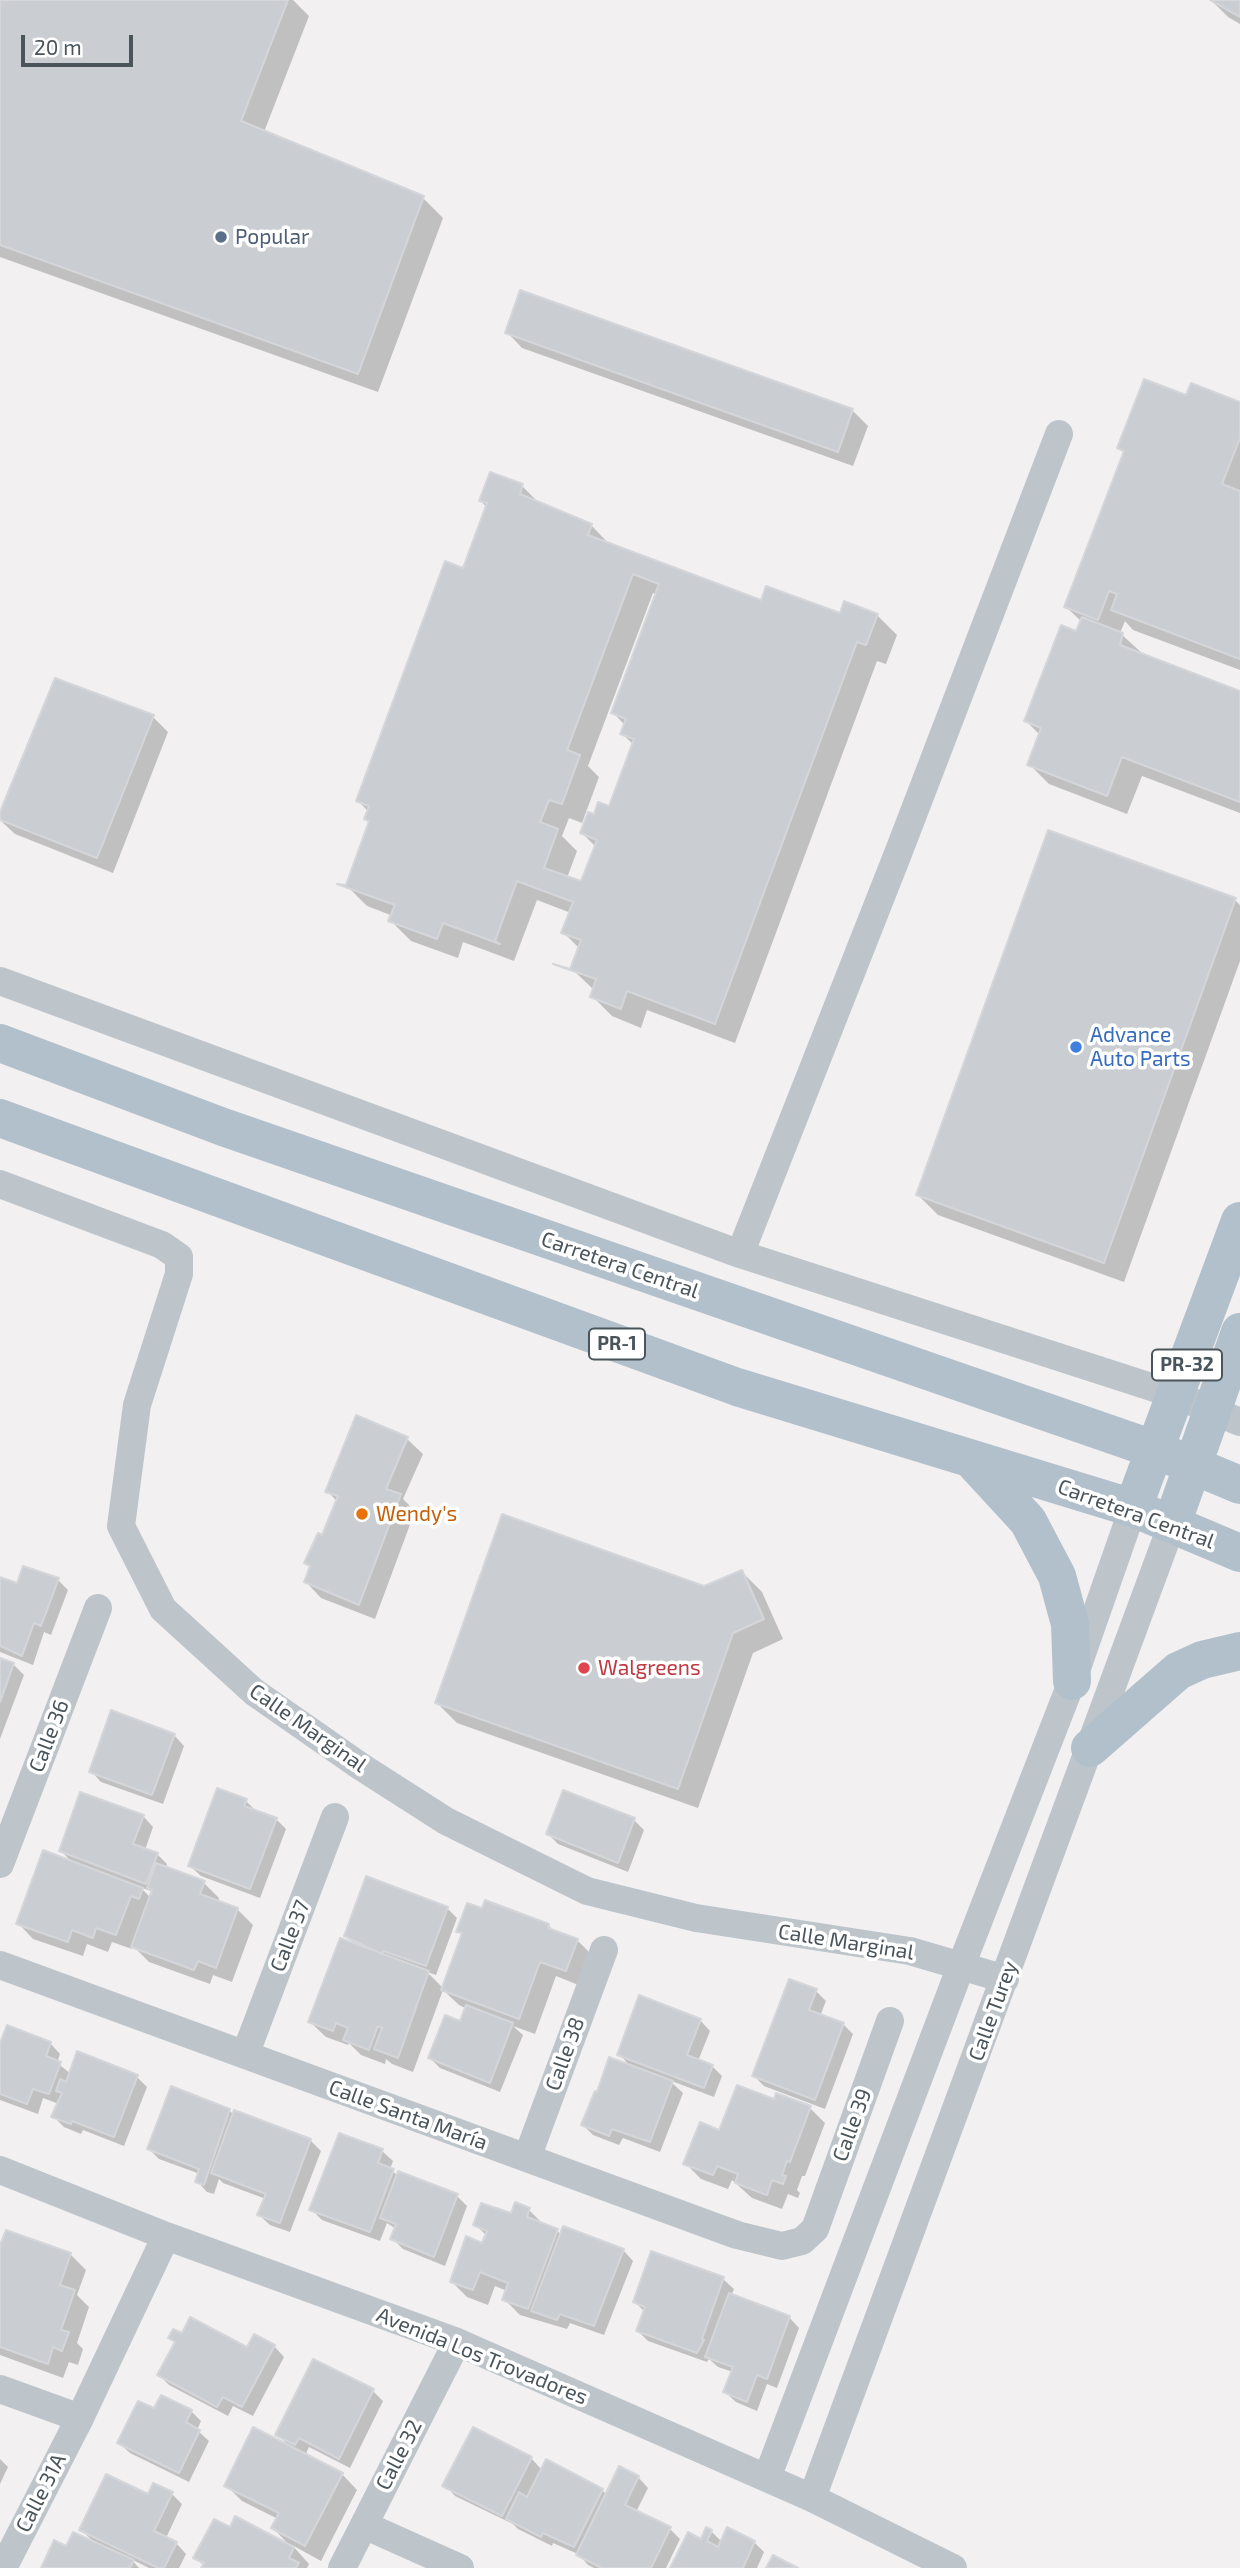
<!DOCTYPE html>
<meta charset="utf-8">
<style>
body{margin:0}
#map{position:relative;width:1240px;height:2568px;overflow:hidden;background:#f2f0f0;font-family:"Exo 2",sans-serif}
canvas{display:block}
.scale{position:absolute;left:21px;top:35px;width:112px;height:32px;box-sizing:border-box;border:4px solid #49545b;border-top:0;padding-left:9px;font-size:21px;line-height:24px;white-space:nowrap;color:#49545b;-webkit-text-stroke:5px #fff;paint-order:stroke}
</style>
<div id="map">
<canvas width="1240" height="2568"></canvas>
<div class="scale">20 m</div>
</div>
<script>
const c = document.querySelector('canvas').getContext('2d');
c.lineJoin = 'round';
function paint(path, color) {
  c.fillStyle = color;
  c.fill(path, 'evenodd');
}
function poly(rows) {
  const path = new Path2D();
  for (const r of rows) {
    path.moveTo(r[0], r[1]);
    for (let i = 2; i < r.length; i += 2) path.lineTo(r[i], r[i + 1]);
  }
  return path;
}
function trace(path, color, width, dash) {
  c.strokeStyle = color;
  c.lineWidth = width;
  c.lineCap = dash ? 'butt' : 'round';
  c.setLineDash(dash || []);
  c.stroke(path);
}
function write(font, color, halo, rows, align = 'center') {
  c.font = font + ' "Exo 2",sans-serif';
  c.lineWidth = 7;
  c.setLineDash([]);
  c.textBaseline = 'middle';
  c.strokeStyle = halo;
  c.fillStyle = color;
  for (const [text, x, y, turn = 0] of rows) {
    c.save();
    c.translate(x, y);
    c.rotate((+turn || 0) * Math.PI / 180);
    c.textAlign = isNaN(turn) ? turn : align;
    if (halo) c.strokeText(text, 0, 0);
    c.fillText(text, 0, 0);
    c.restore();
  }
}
paint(poly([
 [0,0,293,0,309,16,264,132,423,198,443,218,378,392,0,257],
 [1211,0,1240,0,1240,24,1228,17],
 [507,332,852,410,868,426,853,466,522,348],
 [1187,397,1240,403,1240,670,1133,630,1125,621,1120,633,1143,654,1240,692,1240,813,1142,776,1127,814,1049,784,1029,764,1040,735,1026,721,1082,622,1066,607,1125,454,1119,448],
 [522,486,541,505,591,525,611,546,762,602,842,615,877,615,897,635,886,664,877,661,735,1043,647,1010,641,1028,612,1016,592,996,594,990,572,969,580,949,563,932,571,913,537,900,514,961,463,942,458,958,411,941,391,921,393,916,367,906,347,886,370,823,366,819,369,812,358,801,464,570,487,508,481,501],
 [653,593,657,595,613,713,625,725,622,734,634,745,610,808,595,816,582,833,596,847,582,883,567,878,577,851,562,836,569,818,582,823,599,777,588,766],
 [153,717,168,732,113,873,15,834,0,820,0,817],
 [1235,900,1240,905,1240,961,1124,1282,938,1215,918,1195],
 [357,1417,407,1439,423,1454,403,1499,415,1511,375,1619,321,1598,306,1582,312,1568,306,1563,323,1537,337,1501,327,1491],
 [742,1572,762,1592,783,1639,753,1653,698,1808,457,1723,437,1703],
 [0,1579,18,1585,58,1580,68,1590,51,1635,44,1632,33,1665,0,1652],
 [0,1660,13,1664,24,1675,0,1739],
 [174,1735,184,1746,163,1804,101,1782,91,1771],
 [246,1801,257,1812,276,1819,286,1829,260,1898,201,1876,190,1866],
 [143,1816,153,1827,145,1850,157,1854,167,1864,166,1868,204,1883,219,1898,218,1902,237,1909,253,1925,232,1982,213,1975,210,1984,149,1962,133,1946,132,1949,112,1942,108,1952,87,1944,83,1956,33,1939,18,1923,73,1863,61,1851],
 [140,1887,153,1892,151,1898],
 [634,1820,644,1830,628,1872,558,1844,548,1834],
 [447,1908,457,1918,436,1975,427,1972,444,1989,463,1936,458,1931,548,1925,555,1932,577,1940,593,1956,581,1986,556,1976,535,2034,513,2026,523,2035,500,2092,440,2068,430,2058,461,2023,467,2009,459,2005,443,1990,413,2072,392,2064,386,2059,385,2064,361,2055,349,2043,348,2045,326,2037,310,2022,356,1945,346,1936],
 [816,1991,826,2001,820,2016,843,2024,853,2034,825,2109,764,2086,754,2076],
 [700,2020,710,2031,698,2061,712,2066,722,2076,714,2097,669,2080,683,2093,660,2152,623,2138,619,2145,593,2135,583,2125,598,2094,632,2068,619,2054],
 [50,2043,60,2054,57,2063,71,2074,137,2077,147,2087,124,2146,83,2130,81,2134,64,2127,54,2117,59,2104,43,2098,38,2114,0,2100,0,2048],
 [810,2108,825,2123,805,2176,802,2176,797,2190,800,2193,798,2198,788,2194,782,2209,752,2198,732,2180,728,2189,701,2179,685,2163,720,2132],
 [229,2110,234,2115,310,2140,321,2151,290,2232,270,2225,259,2215,266,2199,223,2183,219,2179,214,2194,207,2192,197,2181,200,2174,159,2159,149,2149],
 [382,2151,393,2161,390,2169,398,2176,457,2196,467,2206,445,2266,403,2249,392,2238,396,2229,387,2223,380,2241,322,2220,311,2209],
 [529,2210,545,2226,557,2231,562,2235,623,2250,633,2261,604,2335,570,2323,567,2329,520,2315,504,2299,507,2291,495,2286,488,2305,467,2297,452,2282,483,2245,487,2236,476,2225],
 [0,2246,70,2254,86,2270,77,2295,89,2307,77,2343,83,2349,78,2365,69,2362,63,2378,0,2355],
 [653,2253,723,2279,734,2289,731,2296,789,2317,799,2328,777,2388,767,2384,757,2411,736,2402,725,2392,733,2372,718,2367,709,2359,707,2362,648,2341,638,2331,645,2312,635,2302],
 [274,2346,284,2357,253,2416,233,2406,228,2416,169,2385,159,2375,248,2350],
 [373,2391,383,2401,350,2468,309,2447,305,2456,342,2474,357,2490,321,2561,292,2545,309,2564,307,2568,203,2568,204,2566,195,2557,231,2529,290,2546,273,2528,278,2519,242,2501,226,2485,291,2448,277,2434],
 [155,2411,191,2411,201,2421,197,2430,209,2441,189,2482,130,2453,119,2443],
 [531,2458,542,2470,602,2490,607,2495,638,2477,648,2488,636,2512,670,2529,680,2539,666,2568,594,2568,588,2565,578,2554,553,2543,552,2546,518,2529,513,2524,455,2496,445,2485],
 [0,2459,8,2467,0,2484],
 [172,2494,182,2504,166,2538,176,2543,186,2554,179,2568,149,2568,131,2559,139,2568,43,2568,67,2549,95,2543,81,2530,148,2496],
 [711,2531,722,2542,754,2542,764,2552,757,2568,672,2568]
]), '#0003');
const building = poly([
 [0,0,288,0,241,121,424,196,358,374,0,245,0,0],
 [1210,0,1240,0,1240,17,1210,0],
 [520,290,853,409,838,452,505,333,520,290],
 [1144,379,1186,395,1191,383,1240,402,1240,438,1222,484,1240,491,1240,659,1111,610,1117,594,1109,591,1098,620,1064,607,1124,451,1117,448,1144,379],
 [490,472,523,484,520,494,592,524,588,535,761,600,766,586,840,613,844,601,878,614,866,645,857,642,715,1024,627,991,621,1009,590,997,596,979,553,964,570,969,581,940,561,933,573,902,517,881,495,941,500,944,443,923,437,939,388,921,395,905,337,884,346,885,369,821,364,819,369,806,356,801,445,561,463,568,487,503,479,501,490,472],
 [633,574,659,584,611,713,626,719,620,734,634,739,609,806,598,802,594,814,588,812,580,833,597,840,581,881,544,868,558,829,540,822,549,800,562,804,580,755,567,750,633,574],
 [1082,617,1123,633,1120,645,1240,691,1240,802,1122,757,1107,796,1027,765,1041,728,1024,721,1061,625,1076,631,1082,617],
 [55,678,154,715,97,858,0,820,0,812,55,678],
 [1048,830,1236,898,1104,1263,916,1195,1048,830],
 [356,1415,408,1437,386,1489,401,1494,359,1605,304,1582,310,1566,304,1563,318,1533,322,1535,338,1496,325,1492,356,1415],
 [502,1514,704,1586,742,1570,764,1619,733,1633,678,1789,435,1703,502,1514],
 [23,1566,59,1578,41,1626,34,1623,22,1656,0,1646,0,1577,17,1583,23,1566],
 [0,1658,14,1663,0,1702,0,1658],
 [111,1710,175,1734,152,1795,89,1772,111,1710],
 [217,1788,247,1799,244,1806,277,1818,250,1889,188,1866,217,1788],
 [563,1790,635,1818,618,1863,546,1834,563,1790],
 [80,1792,144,1815,133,1844,158,1853,146,1884,59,1851,80,1792],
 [43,1850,143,1888,139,1899,131,1896,116,1935,96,1928,93,1938,72,1930,68,1942,16,1924,43,1850],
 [156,1863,205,1881,200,1894,238,1908,216,1968,198,1961,194,1970,131,1947,152,1890,147,1888,156,1863],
 [366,1876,448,1907,426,1966,383,1951,382,1954,344,1936,366,1876],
 [485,1900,549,1924,548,1928,578,1939,566,1971,540,1962,519,2019,441,1990,462,1933,456,1932,467,1903,482,1908,485,1900],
 [340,1938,429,1971,398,2058,374,2049,382,2028,378,2026,369,2050,343,2040,348,2028,336,2023,333,2031,308,2022,340,1938],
 [789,1979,817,1989,809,2010,844,2023,815,2100,752,2076,789,1979],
 [639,1995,701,2019,687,2055,713,2065,704,2088,617,2055,639,1995],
 [466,2005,513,2023,490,2083,428,2058,445,2015,460,2021,466,2005],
 [7,2025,51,2042,46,2056,61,2062,49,2094,33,2089,27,2104,0,2094,0,2043,7,2025],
 [77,2051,138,2075,114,2137,72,2121,71,2124,51,2117,62,2093,56,2091,60,2079,66,2082,77,2051],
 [609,2057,673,2081,650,2142,612,2129,609,2136,581,2125,595,2091,597,2092,609,2057],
 [737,2085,774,2099,776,2093,811,2106,790,2162,787,2161,782,2175,786,2176,783,2184,772,2180,767,2195,735,2183,738,2174,717,2166,713,2175,683,2164,700,2122,719,2130,737,2085],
 [171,2086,230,2109,204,2185,195,2182,199,2169,147,2149,171,2086],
 [234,2110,311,2139,280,2223,257,2215,266,2194,211,2173,234,2110],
 [339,2133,383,2149,378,2163,394,2169,370,2232,309,2210,339,2133],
 [398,2171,458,2194,434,2257,390,2239,396,2224,380,2218,398,2171],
 [515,2202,530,2208,527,2217,558,2229,528,2309,502,2300,508,2283,480,2272,473,2290,450,2282,466,2236,482,2243,487,2231,473,2225,481,2203,511,2213,515,2202],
 [563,2226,624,2249,594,2326,560,2314,557,2320,531,2311,563,2226],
 [6,2230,71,2253,60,2285,75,2290,61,2330,69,2332,62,2351,53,2347,48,2364,0,2347,0,2245,6,2230],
 [651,2251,724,2277,702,2339,704,2340,697,2353,636,2331,645,2307,633,2302,651,2251],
 [729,2293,790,2316,767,2379,757,2375,747,2402,723,2392,733,2367,705,2357,729,2293],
 [190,2317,247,2347,254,2334,275,2345,242,2407,223,2397,217,2407,157,2375,175,2342,168,2338,173,2329,182,2333,190,2317],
 [313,2359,374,2389,339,2459,299,2438,295,2445,275,2435,313,2359],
 [161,2395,192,2410,186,2422,200,2430,179,2473,117,2443,138,2401,154,2408,161,2395],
 [253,2427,343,2473,305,2546,271,2528,279,2513,224,2486,253,2427],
 [473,2427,532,2457,502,2516,442,2486,473,2427],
 [546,2459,603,2489,574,2547,543,2533,541,2537,506,2519,519,2492,527,2497,546,2459],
 [619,2466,639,2476,625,2505,671,2527,651,2568,602,2568,576,2555,619,2466],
 [106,2474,148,2494,153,2483,173,2492,154,2531,177,2542,164,2568,158,2568,79,2530,106,2474],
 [235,2516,294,2547,289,2558,299,2563,296,2568,201,2568,204,2563,193,2558,214,2519,230,2527,235,2516],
 [706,2527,712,2530,707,2541,718,2547,727,2527,755,2541,743,2568,670,2568,688,2532,701,2539,706,2527],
 [73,2532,134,2560,130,2568,41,2568,54,2540,66,2546,73,2532],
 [773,2555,798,2568,766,2568,773,2555]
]);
paint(building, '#cacdd2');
trace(building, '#d4d6da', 2);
trace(poly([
 [0,981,740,1254,1176,1395,1240,1422],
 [0,1184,162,1245,179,1257,179,1274,137,1405,121,1526,163,1609,254,1692,360,1766,446,1821,587,1891,696,1918,910,1951,1005,1979],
 [740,1254,899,851,1059,434],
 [0,1864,98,1608],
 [0,1965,737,2235,782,2246,802,2241,815,2229,890,2021],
 [245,2055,335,1817],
 [527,2158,604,1950],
 [0,2170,166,2236,457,2342,812,2498,953,2568],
 [0,2389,80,2418],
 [767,2478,961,1966,1077,1668,1133,1508],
 [812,2498,1172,1524],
 [364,2525,460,2568],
 [3,2568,80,2418,166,2236],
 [342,2568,457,2342]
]), '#bdc5cb', 28);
trace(poly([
 [0,1043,223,1127,1156,1450,1240,1485],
 [0,1118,737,1387,1133,1508,1240,1553],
 [970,1458,1028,1521,1057,1576,1070,1624,1072,1681],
 [1133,1508,1240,1221],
 [1172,1524,1240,1332],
 [1090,1748,1178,1671,1202,1660,1240,1651]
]), '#b2c0cc', 38);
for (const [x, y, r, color] of [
 [221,237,7,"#5c6f8a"],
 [1076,1047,7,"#3f7fe0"],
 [362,1514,7,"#e8710a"],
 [584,1668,7,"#e0444e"]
]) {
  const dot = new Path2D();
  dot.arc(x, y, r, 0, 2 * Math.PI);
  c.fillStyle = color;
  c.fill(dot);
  trace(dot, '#fff', 2.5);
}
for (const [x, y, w] of [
 [617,1344,56],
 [1187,1365,70]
]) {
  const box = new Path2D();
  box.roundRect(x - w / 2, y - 15.5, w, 31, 5);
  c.fillStyle = '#fff';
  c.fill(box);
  trace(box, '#49545b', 2);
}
write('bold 19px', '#49545b', null, [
 ["PR-1",617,1344],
 ["PR-32",1187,1365]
]);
write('21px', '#4e5e75', '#fff', [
 ["Popular",235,237]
], 'left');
write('21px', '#366cbe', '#fff', [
 ["Advance",1090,1035],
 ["Auto Parts",1090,1059]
], 'left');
write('21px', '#49545b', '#fff', [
 ["Carretera Central",620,1265,19],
 ["Carretera Central",1136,1514,20],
 ["Calle Marginal",308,1728,35],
 ["Calle 36",49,1736,-69],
 ["Calle 37",290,1936,-69],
 ["Calle Marginal",846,1942,9],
 ["Calle Turey",993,2011,-70],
 ["Calle 38",565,2054,-70],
 ["Calle Santa María",408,2115,20],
 ["Calle 39",852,2125,-70],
 ["Avenida Los Trovadores",482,2356,22],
 ["Calle 32",399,2455,-63],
 ["Calle 31A",41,2493,-63]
]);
write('21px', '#c56008', '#fff', [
 ["Wendy's",376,1514]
], 'left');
write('21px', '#be3a42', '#fff', [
 ["Walgreens",598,1668]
], 'left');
</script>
